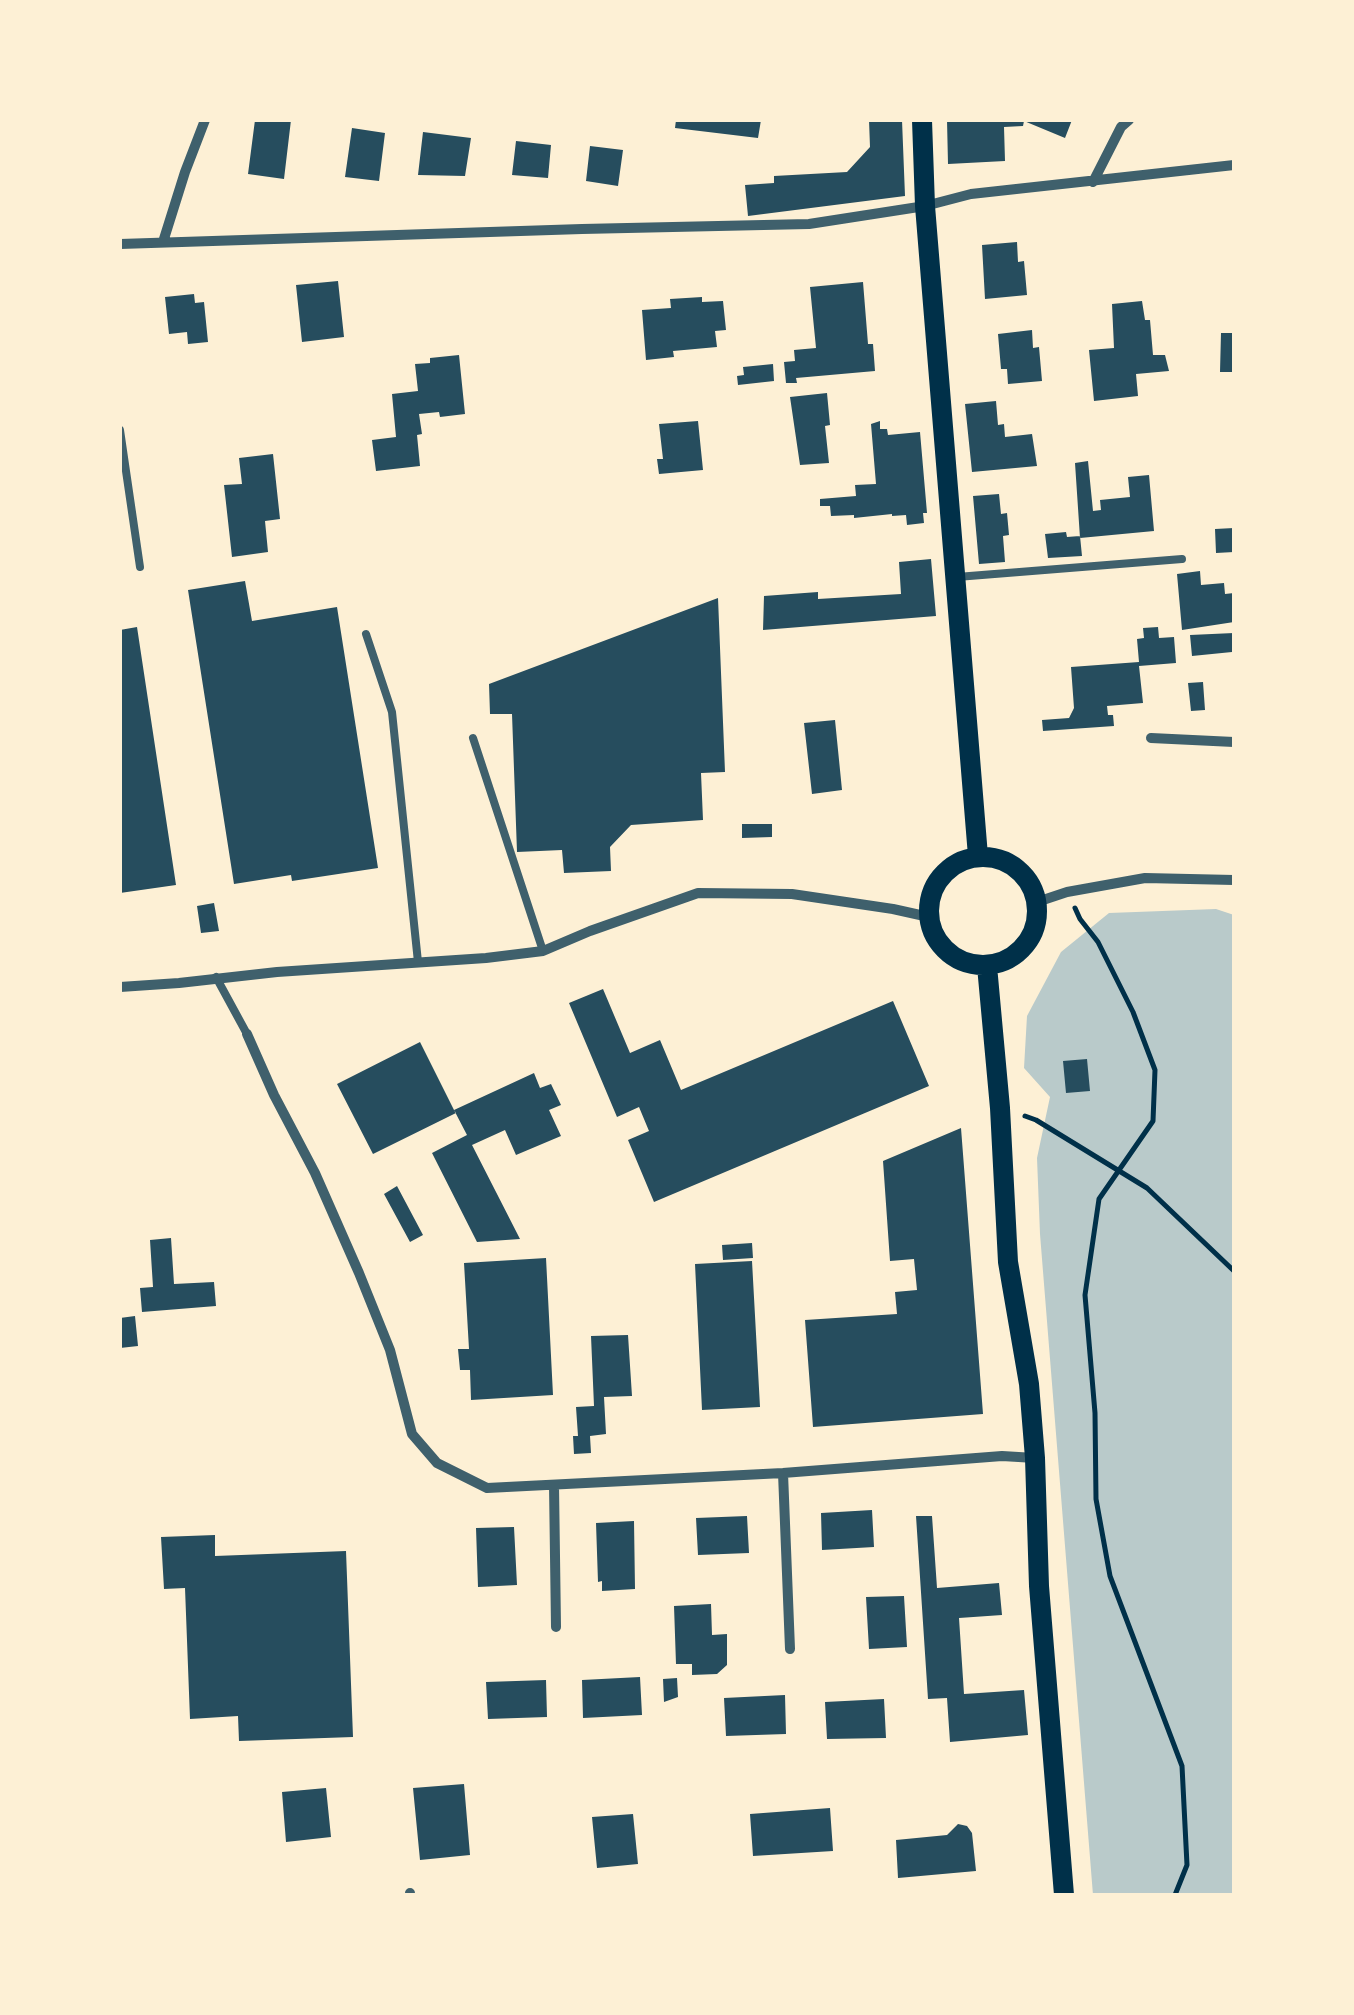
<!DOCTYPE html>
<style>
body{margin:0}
#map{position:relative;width:1354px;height:2015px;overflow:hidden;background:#fdf0d5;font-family:Commissioner,sans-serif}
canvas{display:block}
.frame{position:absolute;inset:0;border:122px solid #fdf0d5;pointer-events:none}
</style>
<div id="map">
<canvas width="1354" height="2015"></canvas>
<div class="frame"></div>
</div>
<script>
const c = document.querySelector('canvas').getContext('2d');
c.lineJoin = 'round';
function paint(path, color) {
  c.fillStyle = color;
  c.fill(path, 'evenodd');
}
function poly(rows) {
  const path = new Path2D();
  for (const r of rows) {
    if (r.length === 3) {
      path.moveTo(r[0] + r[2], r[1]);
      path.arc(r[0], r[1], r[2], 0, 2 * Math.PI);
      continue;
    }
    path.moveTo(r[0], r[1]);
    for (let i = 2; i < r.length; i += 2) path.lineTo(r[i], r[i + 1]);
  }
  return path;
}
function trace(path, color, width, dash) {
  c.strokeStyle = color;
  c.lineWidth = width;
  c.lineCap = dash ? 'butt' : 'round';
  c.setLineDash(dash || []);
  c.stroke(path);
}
paint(poly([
 [1216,909,1234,915,1234,1895,1093,1895,1040,1234,1037,1158,1050,1097,1024,1068,1027,1016,1061,952,1109,913]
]), '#b9caca');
paint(poly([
 [255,120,291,120,284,179,248,174],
 [676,120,761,120,758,138,675,128],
 [869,120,902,120,905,196,748,216,745,185,774,183,774,176,847,172,870,147],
 [947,120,1072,120,1065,138,1024,121,1023,126,1004,127,1005,161,948,164],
 [352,128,385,133,379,181,345,177],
 [423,132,471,138,465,176,418,175],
 [516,141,551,145,548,178,512,175],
 [590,146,623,150,618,186,586,181],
 [1017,242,1018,262,1024,261,1027,295,985,299,982,245],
 [338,281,344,337,302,342,296,285],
 [863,282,868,344,873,344,875,371,796,378,797,383,786,383,784,362,795,361,794,350,816,348,810,287],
 [194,294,195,303,204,302,208,342,188,344,187,332,169,334,165,297],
 [702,297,702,302,723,301,726,330,715,331,717,347,673,351,674,357,646,360,642,310,671,308,670,299],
 [1142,301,1145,320,1150,320,1153,355,1165,355,1169,371,1136,374,1138,396,1094,401,1089,350,1114,348,1112,304],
 [1032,330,1033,348,1039,347,1042,381,1008,384,1007,369,1001,369,998,334],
 [1221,333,1234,333,1234,372,1220,372],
 [459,355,465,414,440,417,439,412,419,414,422,434,417,435,420,466,376,471,372,440,396,437,392,394,418,391,415,364,430,363,430,358],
 [773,364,774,381,738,385,737,376,744,375,743,367],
 [827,393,830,425,825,426,829,463,800,465,790,397],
 [996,401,998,425,1004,424,1005,437,1032,434,1037,466,972,472,965,404],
 [698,421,703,470,659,474,657,459,663,459,659,424],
 [880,421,880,429,887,429,888,435,920,432,927,513,923,513,924,523,907,525,906,515,892,516,892,514,854,518,854,515,831,516,830,506,820,506,820,499,856,496,855,485,876,484,871,424],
 [273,454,280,519,265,521,268,552,232,557,224,485,242,484,239,458],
 [1088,461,1093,511,1101,510,1100,500,1130,497,1128,477,1149,475,1154,531,1080,538,1075,463],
 [999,494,1001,514,1007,513,1009,535,1003,536,1005,562,979,564,973,496],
 [1234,528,1234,552,1216,553,1215,529],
 [1066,532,1067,537,1080,536,1082,556,1048,558,1045,534],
 [931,559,936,616,763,630,764,596,818,592,818,599,901,594,899,562],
 [1200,571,1201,585,1224,583,1225,594,1234,593,1234,622,1182,630,1177,574],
 [245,581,252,621,337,607,378,868,292,881,291,875,234,884,188,590],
 [718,598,725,772,701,773,703,820,631,825,610,847,611,871,564,873,562,850,517,852,512,714,490,714,489,684],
 [137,627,176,885,120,893,120,630],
 [1158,627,1159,638,1174,637,1176,663,1139,666,1143,703,1107,706,1108,715,1113,715,1114,726,1043,731,1042,720,1069,718,1074,708,1071,667,1139,662,1137,639,1144,638,1143,628],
 [1234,633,1232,652,1192,656,1190,635],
 [1203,682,1205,710,1191,711,1188,683],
 [835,720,842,790,812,794,804,723],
 [742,824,772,824,772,837,742,838],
 [214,903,219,931,201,933,197,906],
 [603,989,630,1053,660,1040,681,1090,893,1001,929,1086,654,1202,628,1140,649,1131,639,1107,617,1117,569,1003],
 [420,1042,454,1110,534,1073,540,1088,551,1084,561,1105,549,1110,561,1136,516,1155,505,1130,472,1145,520,1239,477,1242,432,1153,467,1135,454,1110,456,1113,373,1154,337,1084],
 [1087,1059,1090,1091,1066,1093,1063,1061],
 [961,1128,983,1414,813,1427,805,1320,897,1314,895,1292,917,1290,914,1259,890,1261,883,1161],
 [397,1186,423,1235,410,1242,384,1194],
 [171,1238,174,1284,214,1282,216,1306,142,1312,140,1288,153,1287,150,1240],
 [752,1243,753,1258,723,1260,722,1245],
 [546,1258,553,1395,471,1400,470,1370,460,1370,458,1349,469,1349,464,1263],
 [752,1261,760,1407,702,1410,695,1264],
 [135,1316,138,1346,120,1348,120,1318],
 [628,1335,632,1396,604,1397,606,1434,590,1436,591,1453,574,1454,573,1436,578,1436,576,1407,594,1406,591,1336],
 [872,1510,874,1547,822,1550,821,1513],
 [747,1516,749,1553,698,1555,696,1518],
 [916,1516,932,1516,937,1588,999,1583,1002,1615,959,1618,964,1694,1024,1690,1028,1735,950,1742,947,1698,928,1699],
 [634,1521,635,1589,602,1591,602,1581,598,1582,596,1523],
 [514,1527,517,1585,478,1587,476,1528],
 [215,1535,215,1556,346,1551,353,1737,239,1741,238,1716,190,1719,185,1588,164,1589,161,1537],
 [904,1596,907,1647,869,1649,866,1597],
 [711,1604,712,1635,727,1634,727,1665,717,1674,692,1675,692,1664,676,1664,674,1606],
 [640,1677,642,1715,583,1718,582,1680],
 [677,1678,678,1697,664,1702,663,1679],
 [546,1680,547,1717,488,1719,486,1682],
 [785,1695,786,1734,726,1736,724,1698],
 [884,1699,886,1738,827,1739,825,1702],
 [464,1784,470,1855,420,1860,413,1788],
 [326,1788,331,1837,286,1842,282,1792],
 [830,1808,833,1851,753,1856,750,1814],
 [633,1814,638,1864,597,1868,592,1817],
 [958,1824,967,1826,972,1833,976,1871,898,1878,896,1840,947,1835]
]), '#264d5e');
trace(poly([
 [1075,908,1080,919,1098,942,1133,1012,1155,1070,1153,1121,1099,1199,1085,1295,1095,1413,1096,1499,1110,1576,1182,1766,1187,1865,1175,1895],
 [1025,1116,1036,1120,1147,1188,1234,1271]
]), '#003049', 5);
trace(poly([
 [120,430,140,567],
 [957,577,1182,559],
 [366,634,392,712,418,962],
 [473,738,543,951],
 [216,977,247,1034]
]), '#3f606c', 8);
trace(poly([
 [1093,182,1121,127,1129,120],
 [163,242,185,172,205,120],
 [120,244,582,229,809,224,925,206,971,194,1234,165],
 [1151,738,1234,742],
 [1037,902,1067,892,1145,878,1234,880],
 [120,987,179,983,277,972,486,958,543,951,590,931,698,893,792,894,893,909,929,917],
 [247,1034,274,1095,315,1173,359,1273,390,1350,412,1434,437,1463,487,1488,783,1473,1002,1456,1035,1458],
 [783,1473,790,1649],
 [554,1485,556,1627],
 [410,1893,410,1895]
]), '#3f606c', 10);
trace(poly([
 [922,120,925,206,978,856],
 [983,911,54],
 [987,966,1000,1108,1008,1262,1029,1384,1035,1458,1039,1586,1064,1895]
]), '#003049', 20);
</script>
